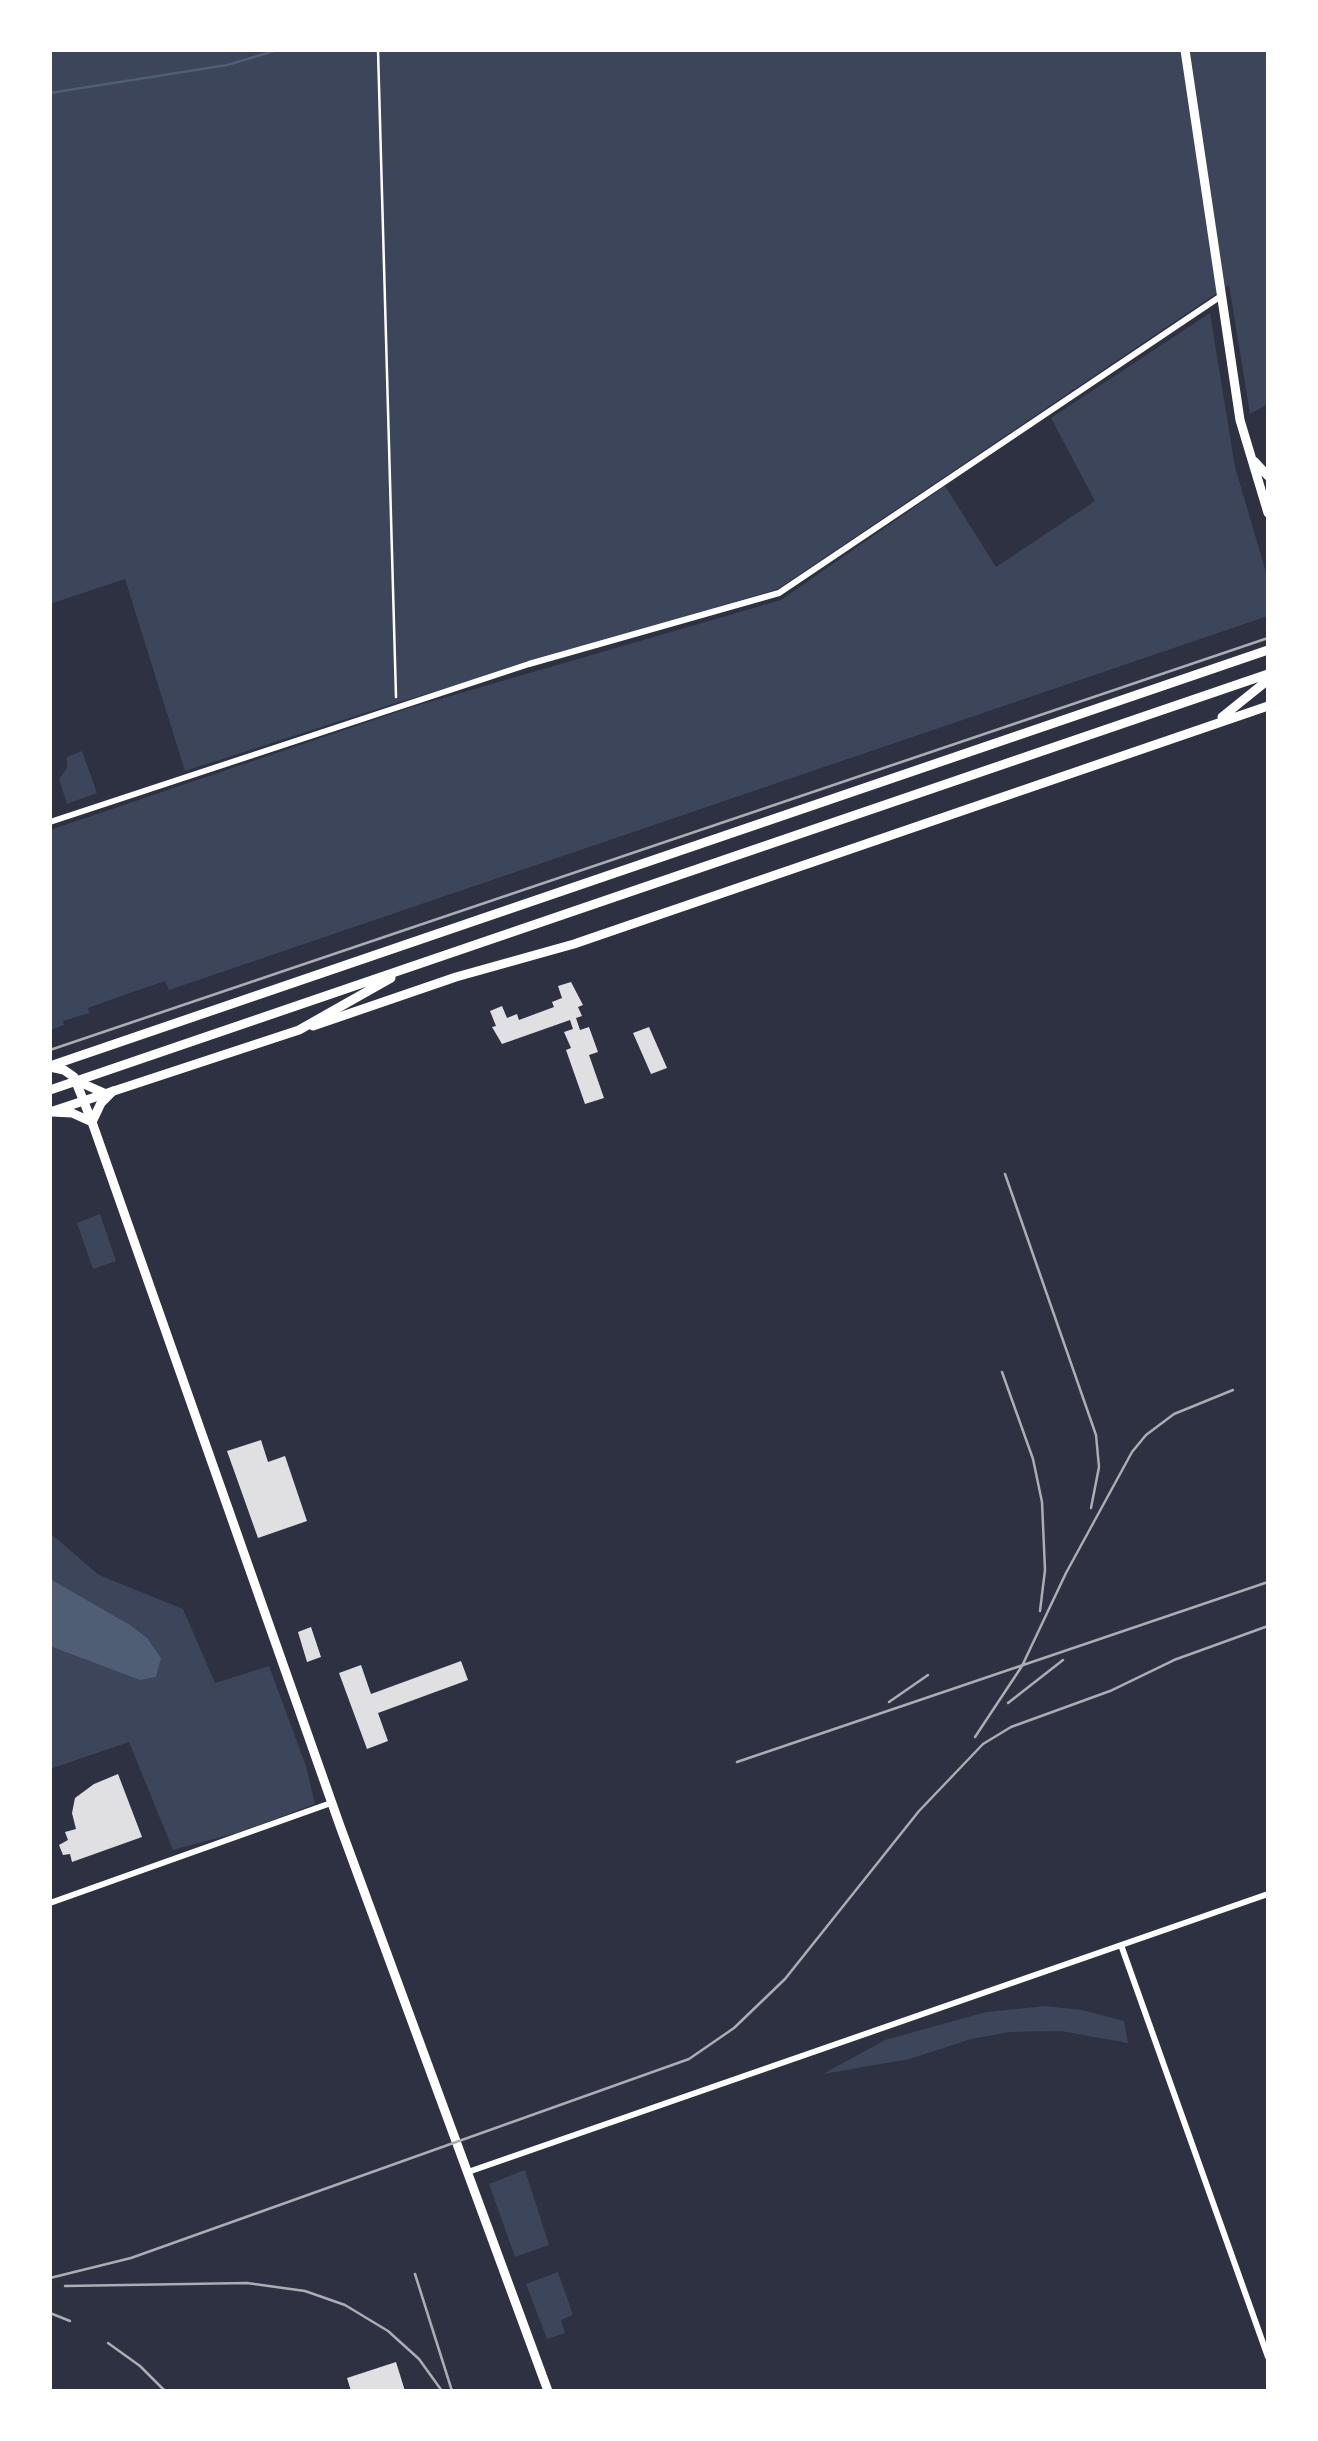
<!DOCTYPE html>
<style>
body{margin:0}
#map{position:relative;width:1318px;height:2441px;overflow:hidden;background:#2d3142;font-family:Roboto,sans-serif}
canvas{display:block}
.frame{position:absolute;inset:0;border:52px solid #fff;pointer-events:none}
</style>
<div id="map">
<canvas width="1318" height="2441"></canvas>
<div class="frame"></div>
</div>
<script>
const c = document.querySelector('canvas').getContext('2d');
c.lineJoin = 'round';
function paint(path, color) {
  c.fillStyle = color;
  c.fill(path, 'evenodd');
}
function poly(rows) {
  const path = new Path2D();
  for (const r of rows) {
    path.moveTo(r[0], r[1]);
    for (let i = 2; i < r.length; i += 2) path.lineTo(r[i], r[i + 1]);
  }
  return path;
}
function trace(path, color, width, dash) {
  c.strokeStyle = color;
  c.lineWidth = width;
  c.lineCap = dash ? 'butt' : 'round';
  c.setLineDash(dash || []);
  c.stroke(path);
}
paint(poly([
 [50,50,1268,50,1268,404,1250,414,1229,285,778,589,393,704,185,771,125,579,50,604],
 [1210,313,1235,467,1268,579,1268,616,169,990,165,981,124,995,88,1008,89,1013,63,1021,64,1025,50,1030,50,830,409,708,781,600,945,486,996,567,1095,501,1051,418],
 [82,751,97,793,67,804,59,779,67,768,67,757],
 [100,1214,116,1261,93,1269,77,1223],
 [50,1533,99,1575,183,1609,215,1683,269,1666,306,1766,315,1804,240,1832,173,1850,129,1742,50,1769],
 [1045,2006,1082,2010,1124,2021,1128,2043,1061,2031,1010,2032,971,2039,910,2059,823,2074,885,2040,986,2012],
 [525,2170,549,2245,515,2257,489,2184],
 [558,2272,573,2315,561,2320,565,2333,547,2339,526,2284]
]), '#3c4559');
paint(poly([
 [50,1579,130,1625,147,1638,161,1658,156,1677,140,1680,50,1646]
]), '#4f5d75');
trace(poly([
 [50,93,227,65,278,50]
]), '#4f5d75', 2.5);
paint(poly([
 [571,982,583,1005,578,1007,582,1016,576,1018,580,1030,589,1027,598,1052,589,1055,604,1098,585,1104,566,1050,571,1048,564,1032,573,1029,570,1020,502,1044,492,1027,496,1026,490,1011,502,1006,507,1018,517,1014,519,1020,554,1007,552,1002,562,998,558,986],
 [649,1027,667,1068,651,1074,633,1033],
 [261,1440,268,1462,285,1456,307,1521,258,1538,227,1451],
 [311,1627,321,1657,307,1662,298,1632],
 [461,1661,468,1680,378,1713,388,1741,367,1749,339,1673,361,1665,371,1694],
 [118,1774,142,1837,72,1862,70,1854,63,1855,59,1845,68,1840,65,1832,76,1829,72,1813,75,1798,94,1784],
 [396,2362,405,2391,351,2391,347,2378]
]), '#e0e0e3');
trace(poly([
 [378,50,396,697]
]), '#fff', 2.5);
trace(poly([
 [50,822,529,664,779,593,1221,296],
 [50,1903,331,1803],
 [1121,1945,1268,2357],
 [468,2172,1268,1894]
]), '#fff', 6);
trace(poly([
 [1185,50,1240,420,1268,513],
 [1254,461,1268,476],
 [1222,717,1268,680],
 [313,1026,456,977,574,944,1268,706],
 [50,1067,64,1070,74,1077,92,1122,340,1826,548,2391],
 [77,1081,104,1093],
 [52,1112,72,1113,92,1122],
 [92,1122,101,1103,113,1091]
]), '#fff', 9);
trace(poly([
 [50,1066,1268,650],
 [50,1090,1268,674],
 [50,1112,299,1030,391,978]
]), '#fff', 9);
trace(poly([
 [50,1050,1268,638]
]), '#abadb3', 2.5);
trace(poly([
 [1005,1174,1096,1435,1099,1467,1091,1508],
 [1002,1372,1033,1459,1042,1502,1045,1570,1040,1611],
 [889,1702,928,1675],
 [1008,1703,1063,1660],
 [975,1737,1022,1666,1066,1573,1132,1452,1146,1435,1174,1414,1233,1390],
 [737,1762,1268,1582],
 [415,2274,452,2391],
 [50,2278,131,2258,689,2059,734,2028,785,1979,919,1811,983,1744,1011,1727,1110,1691,1174,1660,1268,1626],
 [65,2286,247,2283,305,2291,345,2305,388,2331,419,2359,442,2391],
 [50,2313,70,2321],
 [108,2343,140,2366,165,2391]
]), '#abadb3', 2.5);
</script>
